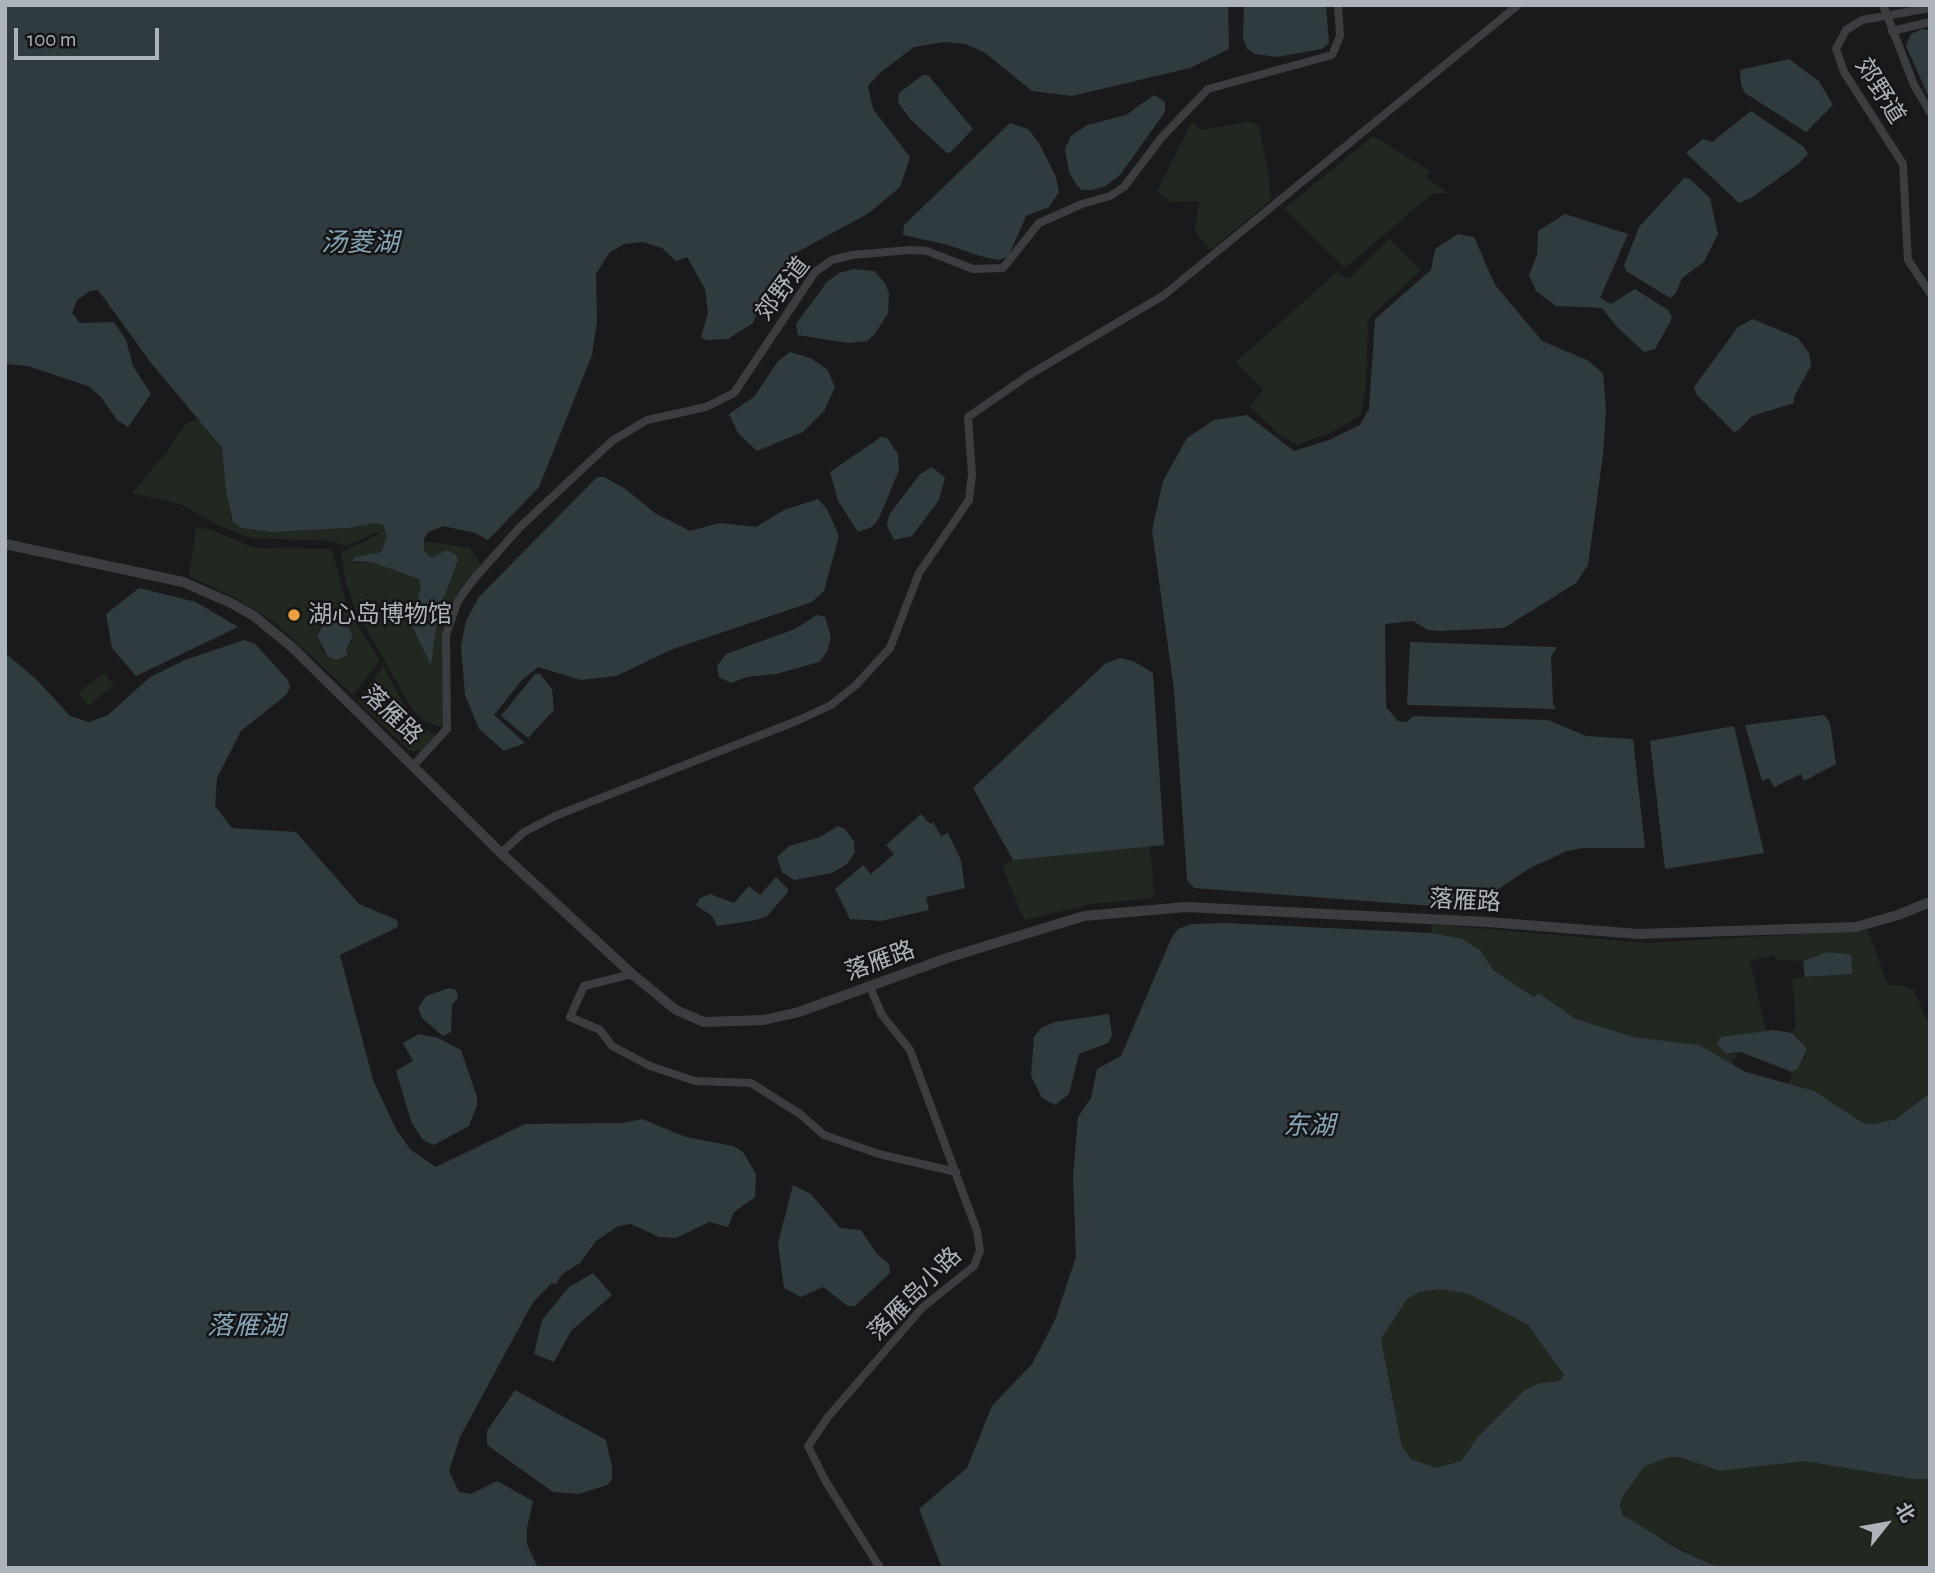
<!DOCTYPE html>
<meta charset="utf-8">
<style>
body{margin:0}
#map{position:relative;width:1935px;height:1573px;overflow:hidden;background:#1a1a1c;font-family:"Alegreya Sans","Noto Sans SC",sans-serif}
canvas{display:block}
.frame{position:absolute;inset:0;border:7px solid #adb3bb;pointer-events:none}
.north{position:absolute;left:1851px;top:1489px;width:70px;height:70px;-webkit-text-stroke:5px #151517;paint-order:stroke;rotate:59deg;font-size:19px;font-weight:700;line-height:28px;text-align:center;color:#adb3bb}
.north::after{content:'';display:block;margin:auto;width:24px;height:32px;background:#adb3bb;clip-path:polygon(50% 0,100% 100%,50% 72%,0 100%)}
.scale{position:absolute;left:14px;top:28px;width:145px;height:32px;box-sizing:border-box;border:4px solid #adb3bb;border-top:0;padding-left:9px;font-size:21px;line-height:24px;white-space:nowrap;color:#adb3bb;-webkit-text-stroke:5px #151517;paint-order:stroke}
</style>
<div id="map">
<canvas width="1935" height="1573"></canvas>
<div class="frame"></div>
<div class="north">北</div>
<div class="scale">100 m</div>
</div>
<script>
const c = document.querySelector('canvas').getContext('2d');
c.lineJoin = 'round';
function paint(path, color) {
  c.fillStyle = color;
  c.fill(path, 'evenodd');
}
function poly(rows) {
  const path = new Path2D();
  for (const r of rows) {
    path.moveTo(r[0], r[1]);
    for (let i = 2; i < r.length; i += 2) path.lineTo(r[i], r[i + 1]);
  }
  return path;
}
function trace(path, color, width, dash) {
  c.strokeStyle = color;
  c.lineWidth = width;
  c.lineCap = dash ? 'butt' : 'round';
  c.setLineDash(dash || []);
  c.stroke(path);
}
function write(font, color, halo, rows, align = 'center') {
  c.font = font + ' "Alegreya Sans","Noto Sans SC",sans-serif';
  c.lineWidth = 5;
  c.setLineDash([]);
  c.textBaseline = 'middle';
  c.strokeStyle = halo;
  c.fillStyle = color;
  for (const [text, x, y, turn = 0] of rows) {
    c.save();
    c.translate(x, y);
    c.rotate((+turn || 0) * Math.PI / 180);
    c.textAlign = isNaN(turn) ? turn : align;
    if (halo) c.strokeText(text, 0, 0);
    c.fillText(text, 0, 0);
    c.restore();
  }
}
paint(poly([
 [1192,122,1201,130,1246,122,1259,124,1269,177,1271,200,1210,250,1195,231,1199,201,1170,202,1157,191],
 [1373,136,1430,171,1426,178,1448,193,1432,194,1345,268,1284,209],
 [1389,239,1421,270,1368,319,1366,386,1361,415,1330,433,1297,445,1280,435,1250,407,1263,389,1236,362,1337,272,1344,278,1351,277],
 [198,419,224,452,231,519,242,528,272,532,349,528,376,523,383,525,387,537,381,552,355,557,354,563,371,562,419,579,421,588,410,622,431,665,438,614,458,560,455,554,446,550,434,557,429,556,424,551,424,541,470,548,482,566,455,601,443,631,443,727,425,722,413,710,356,611,346,583,341,553,379,534,379,531,346,546,330,541,251,538,219,526,183,505,132,493,169,449,185,424],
 [196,527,211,530,255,548,332,549,348,610,380,660,353,695,274,622,232,596,189,576],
 [330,610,338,612,345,620,353,640,336,660,328,657,321,648,318,631],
 [383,666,410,716,437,737,423,751,409,751,358,701],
 [104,672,114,685,88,706,78,693],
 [1150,846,1154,898,1092,904,1024,920,1002,866,1013,860,1071,852],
 [1432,924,1646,943,1868,930,1888,985,1905,986,1914,990,1930,1028,1930,1093,1896,1119,1875,1124,1863,1123,1801,1087,1789,1084,1792,1072,1805,1058,1797,1036,1792,1033,1796,1025,1792,978,1852,974,1827,952,1803,961,1776,960,1774,955,1750,961,1766,1031,1718,1039,1721,1049,1727,1054,1737,1054,1732,1065,1699,1045,1634,1037,1576,1019,1540,993,1535,997,1493,970,1474,945,1431,933],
 [1439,1289,1469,1294,1528,1325,1564,1375,1559,1381,1541,1383,1478,1437,1461,1461,1436,1468,1411,1459,1402,1447,1381,1338,1407,1299,1420,1292],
 [1669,1457,1679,1457,1720,1471,1804,1461,1930,1479,1930,1568,1713,1566,1632,1523,1621,1510,1623,1496,1644,1467]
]), '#202820');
paint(poly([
 [5,5,1228,5,1229,49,1190,68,1072,96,1032,91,984,52,965,44,945,42,914,47,881,72,868,86,873,109,910,157,900,187,869,213,792,255,770,282,753,323,728,339,706,340,701,337,708,313,705,289,687,257,676,261,662,248,643,242,624,244,609,253,596,274,597,322,592,355,539,487,488,540,475,533,443,526,428,532,424,539,424,551,429,556,434,557,446,550,455,554,458,560,438,614,431,665,410,622,421,588,419,579,371,562,352,561,355,557,381,552,387,537,383,525,376,523,349,528,271,532,242,528,233,522,226,491,222,448,152,364,98,290,90,291,77,300,72,313,80,323,114,322,126,340,133,366,151,394,128,427,117,420,101,397,88,386,28,366,5,364],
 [1244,5,1326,5,1329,43,1322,49,1277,57,1255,54,1247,49,1243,38],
 [1922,29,1930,30,1930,100,1906,46,1911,34],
 [1789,59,1819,81,1833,105,1806,132,1745,93,1741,85,1740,70],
 [923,75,928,75,973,129,951,152,947,153,910,119,898,102,899,93],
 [1154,95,1165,102,1165,112,1120,175,1106,186,1092,190,1082,190,1077,186,1069,172,1065,149,1071,136,1087,125,1126,115],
 [1751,111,1804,147,1808,154,1797,165,1751,198,1739,203,1686,153,1703,139,1712,142],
 [1010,123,1028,129,1039,143,1056,177,1059,192,1049,207,1026,216,1008,257,998,260,980,256,948,245,903,235,904,225],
 [1684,178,1690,179,1710,198,1718,234,1704,262,1682,278,1676,293,1670,298,1626,271,1624,266,1639,227],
 [1565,214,1628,234,1600,298,1611,304,1635,289,1668,310,1672,317,1670,322,1655,349,1644,352,1616,326,1602,308,1556,306,1536,291,1529,275,1537,255,1538,231],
 [1458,234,1474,237,1495,285,1542,341,1587,360,1603,373,1606,409,1603,455,1588,565,1576,583,1504,628,1439,631,1428,630,1413,621,1385,624,1386,707,1398,721,1407,722,1413,716,1548,720,1586,736,1633,739,1645,848,1583,848,1567,851,1530,868,1489,895,1495,904,1485,910,1194,888,1187,880,1174,690,1152,530,1163,481,1187,438,1214,420,1247,415,1294,451,1329,440,1360,425,1369,409,1375,319,1431,270,1435,249],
 [854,269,874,271,885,283,889,293,888,313,875,334,867,341,848,343,798,335,796,324,827,282,839,273],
 [1753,319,1798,338,1809,353,1811,366,1794,397,1794,403,1752,416,1739,430,1734,432,1697,395,1694,387,1738,327],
 [790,352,810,358,827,369,835,387,824,411,803,432,757,451,738,433,729,414,754,397,778,361],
 [881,437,887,438,898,454,899,470,879,518,872,527,858,532,838,501,830,472],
 [932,467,945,478,939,500,912,536,894,540,887,526,889,515,920,474],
 [597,477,604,477,624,488,655,513,690,531,720,523,756,527,784,510,818,499,827,509,839,536,824,591,812,602,673,649,616,676,581,680,538,667,522,680,494,715,525,743,504,751,479,729,465,695,461,646,466,621,479,597],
 [139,588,196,602,238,627,136,676,112,648,106,614],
 [335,609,345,620,353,637,346,649,347,656,336,660,328,657,317,636,330,610],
 [817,615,825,617,831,637,827,652,819,662,776,674,747,677,731,683,719,677,717,666,726,654,795,629],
 [244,640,255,644,288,680,290,688,286,695,241,731,217,778,215,806,232,828,296,832,359,904,397,920,398,927,340,955,373,1080,397,1131,411,1150,436,1167,525,1124,623,1123,642,1119,686,1137,733,1146,743,1152,756,1174,755,1197,734,1212,728,1227,709,1222,676,1238,659,1237,631,1224,618,1226,596,1241,580,1263,562,1274,556,1284,552,1283,533,1302,460,1437,449,1471,459,1492,471,1494,497,1481,533,1501,527,1528,527,1544,538,1568,5,1568,5,653,36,679,70,716,89,722,108,715,150,677,185,660],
 [1410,642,1557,647,1551,657,1553,704,1556,709,1407,705],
 [1120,658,1133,661,1153,673,1164,845,1013,860,973,788,1106,663],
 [535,674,540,674,552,689,554,710,528,738,501,716],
 [1824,715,1830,723,1836,764,1804,781,1801,774,1774,787,1769,778,1762,781,1745,725],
 [1734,726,1764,853,1665,869,1650,741],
 [921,814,930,824,933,822,941,836,948,833,961,860,965,888,926,897,929,910,881,921,850,919,835,889,863,865,871,874,894,854,886,845],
 [838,826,845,829,854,841,855,852,847,864,832,873,794,880,782,872,777,857,789,846,820,837],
 [776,877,788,889,788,892,767,916,756,920,717,926,712,916,696,905,700,898,710,894,734,903,749,886,760,895],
 [1226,923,1431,933,1462,939,1480,950,1493,970,1534,997,1539,993,1576,1019,1634,1037,1699,1045,1746,1072,1814,1091,1863,1123,1875,1124,1896,1119,1930,1093,1930,1479,1913,1479,1804,1461,1720,1471,1679,1457,1669,1457,1644,1467,1623,1496,1620,1505,1623,1515,1676,1548,1719,1568,942,1568,919,1509,967,1468,992,1406,1032,1364,1055,1320,1076,1257,1073,1176,1078,1117,1091,1098,1097,1069,1121,1056,1171,939,1178,929,1192,924],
 [1439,1289,1469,1294,1528,1325,1564,1375,1559,1381,1541,1383,1525,1390,1478,1437,1461,1461,1436,1468,1411,1459,1402,1447,1381,1339,1407,1299,1420,1292],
 [1827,952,1851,955,1852,974,1805,977,1803,961],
 [449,988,456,990,458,998,452,1005,451,1032,443,1036,422,1018,418,1008,426,996],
 [1109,1014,1112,1035,1108,1043,1079,1054,1069,1094,1055,1105,1042,1098,1031,1076,1034,1037,1041,1028,1055,1022],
 [1774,1030,1792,1033,1807,1049,1798,1068,1792,1072,1741,1052,1726,1054,1717,1044,1720,1037],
 [419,1034,438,1038,461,1050,477,1097,477,1105,469,1126,434,1145,423,1140,412,1124,396,1071,413,1061,403,1043],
 [793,1185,811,1194,840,1228,861,1230,876,1253,889,1264,890,1273,855,1306,848,1306,823,1287,801,1297,784,1288,778,1243],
 [593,1273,612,1295,571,1331,554,1362,534,1354,542,1320,569,1287],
 [515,1390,606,1440,612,1467,612,1479,607,1485,579,1494,553,1492,487,1445,487,1431]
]), '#303b40');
trace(poly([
 [1883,5,1914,85,1930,112],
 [1930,8,1862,20,1846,30,1836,49,1844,72,1903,164,1908,260,1930,293],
 [1892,31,1930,22],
 [413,766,447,729,446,635,458,601,473,580,520,527,612,441,647,420,706,407,734,393,815,272,832,260,852,255,910,250,927,251,973,269,1003,268,1039,223,1082,204,1110,196,1124,187,1162,137,1208,89,1332,55,1340,36,1338,5],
 [501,853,524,832,555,816,799,720,831,705,856,685,890,648,919,573,969,500,972,474,968,417,1029,375,1164,295,1518,5],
 [632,974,584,986,570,1017,600,1030,612,1046,650,1066,695,1081,751,1083,800,1114,824,1135,879,1154,956,1172],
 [870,987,882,1015,910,1050,977,1231,980,1251,974,1266,922,1308,828,1417,808,1446,826,1482,880,1568]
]), '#3b3d41', 8);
trace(poly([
 [5,544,183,582,231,603,254,616,293,648,501,853,632,974,676,1010,704,1022,764,1020,799,1012,950,957,1084,916,1186,907,1488,922,1638,934,1856,927,1898,915,1930,902]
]), '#3b3d41', 10);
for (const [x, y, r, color] of [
 [294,615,7,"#ec9f42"]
]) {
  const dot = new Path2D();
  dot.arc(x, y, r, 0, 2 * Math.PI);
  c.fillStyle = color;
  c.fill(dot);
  trace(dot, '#151517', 2.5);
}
write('24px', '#adb3bb', '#151517', [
 ["郊野道",1880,91,58],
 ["郊野道",783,289,-53],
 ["落雁路",392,715,44],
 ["落雁路",1465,901,3],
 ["落雁路",880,961,-20],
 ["落雁岛小路",915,1294,-45]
]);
write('24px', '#adb3bb', '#151517', [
 ["湖心岛博物馆",308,615]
], 'left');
write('italic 26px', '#86a4b5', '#151517', [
 ["汤菱湖",360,243],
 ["东湖",1309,1126],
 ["落雁湖",246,1326]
]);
</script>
